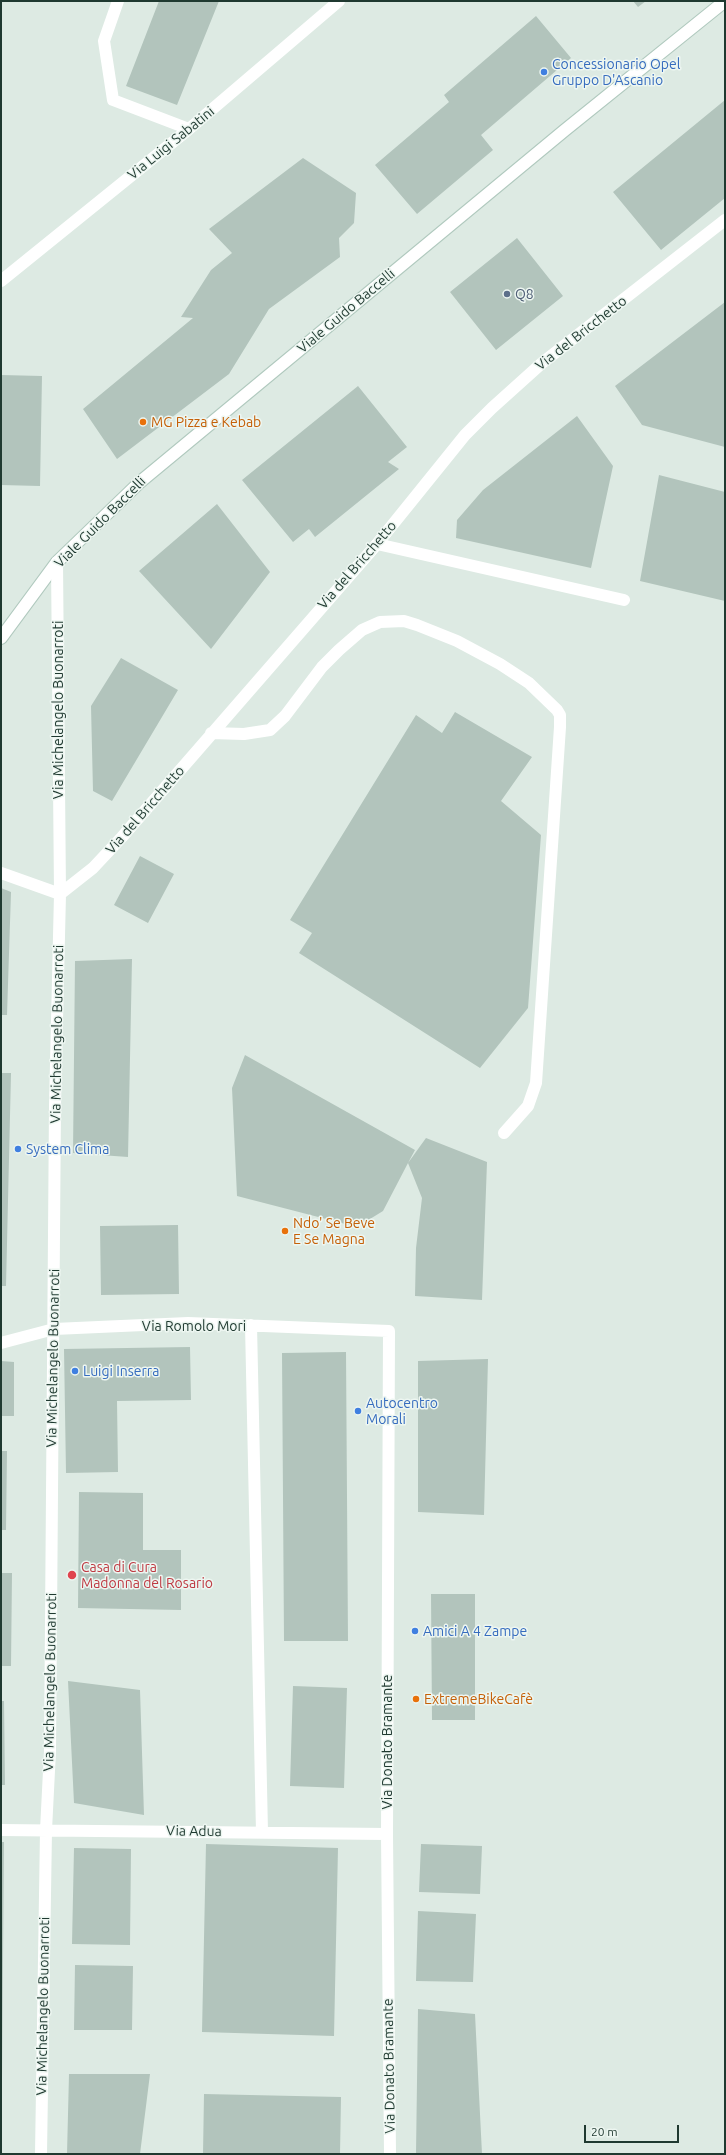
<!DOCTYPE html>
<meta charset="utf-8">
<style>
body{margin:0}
#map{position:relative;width:726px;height:2155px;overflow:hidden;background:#ddeae3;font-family:Ubuntu,sans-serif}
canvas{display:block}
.frame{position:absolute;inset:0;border:2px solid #1f3930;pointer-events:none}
.scale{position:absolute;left:584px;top:2125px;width:95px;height:18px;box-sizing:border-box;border:2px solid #1f3930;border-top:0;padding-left:5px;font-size:12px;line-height:14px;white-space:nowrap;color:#1f3930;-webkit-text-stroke:3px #edf6f1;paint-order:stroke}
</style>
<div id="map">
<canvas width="726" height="2155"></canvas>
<div class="frame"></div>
<div class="scale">20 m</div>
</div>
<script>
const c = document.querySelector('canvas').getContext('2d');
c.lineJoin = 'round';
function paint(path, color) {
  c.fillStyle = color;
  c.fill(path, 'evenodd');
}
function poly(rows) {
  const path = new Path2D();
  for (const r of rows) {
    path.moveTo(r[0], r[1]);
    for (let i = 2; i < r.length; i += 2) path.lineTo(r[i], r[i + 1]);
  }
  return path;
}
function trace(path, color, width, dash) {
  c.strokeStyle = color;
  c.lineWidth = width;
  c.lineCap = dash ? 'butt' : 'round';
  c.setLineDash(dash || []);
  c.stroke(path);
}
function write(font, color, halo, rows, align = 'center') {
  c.font = font + ' Ubuntu,sans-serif';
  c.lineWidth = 3;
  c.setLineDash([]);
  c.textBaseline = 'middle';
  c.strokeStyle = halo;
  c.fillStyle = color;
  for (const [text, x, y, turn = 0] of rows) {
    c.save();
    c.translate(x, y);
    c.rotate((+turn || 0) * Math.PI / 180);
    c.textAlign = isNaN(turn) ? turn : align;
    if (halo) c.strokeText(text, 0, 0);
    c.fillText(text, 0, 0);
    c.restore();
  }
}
paint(poly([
 [159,1,219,1,177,105,126,86],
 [633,1,646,1,638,7],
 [536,16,571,58,481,135,493,150,417,214,375,165,449,102,444,95],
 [725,100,725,198,661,250,613,192],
 [303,158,356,193,354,223,339,238,340,257,269,309,229,374,117,459,83,409,193,318,181,317,211,270,232,253,209,229],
 [517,238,563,296,496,350,450,292],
 [725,302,725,447,642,425,615,386],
 [1,375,42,376,40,486,1,485],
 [358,386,407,447,388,462,399,469,315,537,309,529,293,542,242,480],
 [577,416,613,466,591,568,456,538,457,520,483,490],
 [659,475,725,492,725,601,640,581],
 [217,504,270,572,211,649,139,571],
 [121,658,178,690,112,801,93,791,91,706],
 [455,712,532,757,501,801,541,835,528,1008,480,1068,299,953,312,933,290,920,416,715,442,733],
 [140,856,174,874,148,923,114,905],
 [1,888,11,892,7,1015,1,1015],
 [132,959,128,1157,73,1153,75,961],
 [245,1055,415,1150,408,1163,426,1138,487,1162,482,1300,415,1296,416,1248,422,1198,408,1163,383,1211,357,1227,237,1196,232,1088],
 [1,1073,11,1073,6,1286,1,1286],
 [178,1225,179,1294,101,1295,100,1226],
 [190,1347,191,1400,117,1401,118,1472,66,1473,64,1349],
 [346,1352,348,1641,284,1641,282,1353],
 [488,1359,484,1515,418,1512,418,1361],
 [1,1361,14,1362,14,1416,1,1416],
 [1,1451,7,1451,6,1530,1,1530],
 [79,1492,143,1493,143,1550,181,1550,181,1610,78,1608],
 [1,1573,12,1573,11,1666,1,1666],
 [431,1594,475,1594,475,1720,432,1720],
 [68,1681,140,1690,144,1815,74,1803],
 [293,1686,347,1688,344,1788,290,1786],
 [1,1701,4,1701,5,1785,1,1785],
 [1,1842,4,1842,2,2078,1,2078],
 [206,1844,338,1848,334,2036,202,2032],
 [421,1844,482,1846,480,1894,419,1892],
 [74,1848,131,1849,130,1945,72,1944],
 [418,1911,476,1914,473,1982,416,1981],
 [75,1965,133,1966,132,2030,74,2030],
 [418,2009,475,2014,482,2154,416,2154],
 [69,2074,150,2074,140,2154,67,2154],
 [204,2094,341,2097,340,2154,203,2154]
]), '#b2c4bc');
const secondary = poly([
 [1,638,57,562,140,482,565,130,725,1]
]);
trace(secondary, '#b0c9be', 14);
trace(poly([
 [118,1,104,41,113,100,189,129],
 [1,281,189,129,339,1],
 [377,544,624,600],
 [211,733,244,734,270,730,285,716,322,667,339,650,362,630,380,622,404,621,417,625,457,641,500,664,529,683,557,710,560,715,560,727,536,1083,528,1106,504,1133],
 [1,873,60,894],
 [60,894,93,868,122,837,377,544,465,435,492,408,542,363,725,220],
 [251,1325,262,1832],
 [1,1343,54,1329,188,1323,389,1331,387,1834,390,2154],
 [1,1830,387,1834],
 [41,2154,46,1830,50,1751,55,1105,60,894,57,562]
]), '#fff', 12);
trace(secondary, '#fff', 12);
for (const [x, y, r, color] of [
 [544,72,4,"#3f7fe0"],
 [507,294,4,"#5c6f8a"],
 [143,422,4,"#e8710a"],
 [18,1149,4,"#3f7fe0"],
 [285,1231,4,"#e8710a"],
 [75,1371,4,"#3f7fe0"],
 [358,1411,4,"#3f7fe0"],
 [72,1575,5,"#e0444e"],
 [415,1631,4,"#3f7fe0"],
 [416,1699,4,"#e8710a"]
]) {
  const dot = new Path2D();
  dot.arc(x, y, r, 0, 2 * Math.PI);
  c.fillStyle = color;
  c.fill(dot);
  trace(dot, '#edf6f1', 1.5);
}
write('14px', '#366cbe', '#edf6f1', [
 ["Concessionario Opel",552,64],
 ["Gruppo D'Ascanio",552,80],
 ["System Clima",26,1149],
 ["Luigi Inserra",83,1371],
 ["Autocentro",366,1403],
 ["Morali",366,1419],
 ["Amici A 4 Zampe",423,1631]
], 'left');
write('14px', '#1f3930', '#edf6f1', [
 ["Via Luigi Sabatini",171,143,-39],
 ["Viale Guido Baccelli",346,311,-40],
 ["Via del Bricchetto",581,333,-38],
 ["Viale Guido Baccelli",100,522,-45],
 ["Via del Bricchetto",357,565,-49],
 ["Via Michelangelo Buonarroti",58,710,-90],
 ["Via del Bricchetto",145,810,-49],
 ["Via Michelangelo Buonarroti",57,1034,-89],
 ["Via Romolo Mori",194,1326],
 ["Via Michelangelo Buonarroti",53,1358,-89],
 ["Via Michelangelo Buonarroti",50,1682,-89],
 ["Via Donato Bramante",387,1742,-90],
 ["Via Adua",194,1831,1],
 ["Via Michelangelo Buonarroti",43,2006,-89],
 ["Via Donato Bramante",389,2066,-91]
]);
write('14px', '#4e5e75', '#edf6f1', [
 ["Q8",515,294]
], 'left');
write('14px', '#c56008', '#edf6f1', [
 ["MG Pizza e Kebab",151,422],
 ["Ndo' Se Beve",293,1223],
 ["E Se Magna",293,1239],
 ["ExtremeBikeCafè",424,1699]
], 'left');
write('14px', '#be3a42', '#edf6f1', [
 ["Casa di Cura",81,1567],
 ["Madonna del Rosario",81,1583]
], 'left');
</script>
